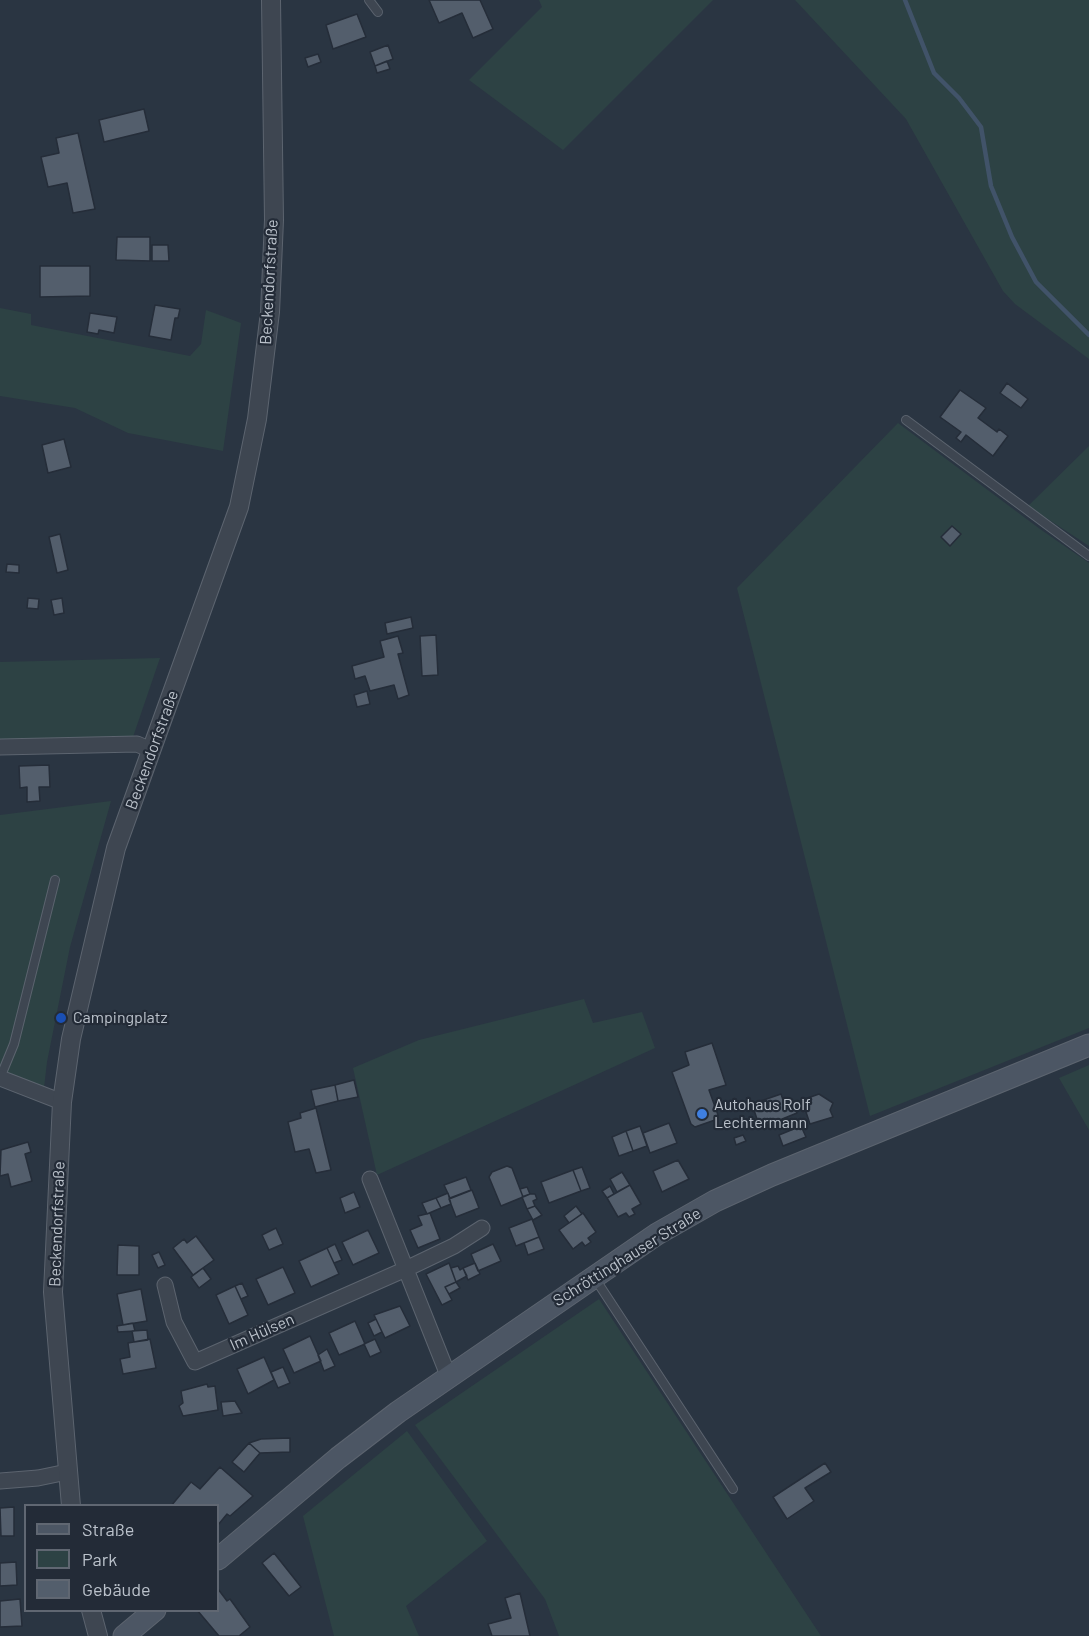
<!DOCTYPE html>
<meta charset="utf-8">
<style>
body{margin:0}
#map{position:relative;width:1089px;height:1636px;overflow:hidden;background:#2a3542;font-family:Barlow,sans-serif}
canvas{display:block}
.legend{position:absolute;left:24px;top:1504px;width:195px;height:108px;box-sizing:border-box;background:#232b37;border:2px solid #606772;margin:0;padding:8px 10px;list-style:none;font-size:18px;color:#bbc2cb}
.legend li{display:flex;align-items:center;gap:12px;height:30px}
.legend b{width:30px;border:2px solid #606772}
</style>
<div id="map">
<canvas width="1089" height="1636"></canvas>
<ul class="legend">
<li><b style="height:8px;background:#4c5664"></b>Straße</li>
<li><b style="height:16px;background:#2d4244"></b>Park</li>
<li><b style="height:16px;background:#535e6c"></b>Gebäude</li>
</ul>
</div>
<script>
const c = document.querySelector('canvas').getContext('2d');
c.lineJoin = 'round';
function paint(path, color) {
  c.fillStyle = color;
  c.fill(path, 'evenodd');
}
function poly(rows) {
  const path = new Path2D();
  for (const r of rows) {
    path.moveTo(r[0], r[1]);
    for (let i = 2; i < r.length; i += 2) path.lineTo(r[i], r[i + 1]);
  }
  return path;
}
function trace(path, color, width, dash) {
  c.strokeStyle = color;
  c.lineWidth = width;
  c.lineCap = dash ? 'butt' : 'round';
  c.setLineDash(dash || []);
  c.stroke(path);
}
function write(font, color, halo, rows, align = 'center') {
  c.font = font + ' Barlow,sans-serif';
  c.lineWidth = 4.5;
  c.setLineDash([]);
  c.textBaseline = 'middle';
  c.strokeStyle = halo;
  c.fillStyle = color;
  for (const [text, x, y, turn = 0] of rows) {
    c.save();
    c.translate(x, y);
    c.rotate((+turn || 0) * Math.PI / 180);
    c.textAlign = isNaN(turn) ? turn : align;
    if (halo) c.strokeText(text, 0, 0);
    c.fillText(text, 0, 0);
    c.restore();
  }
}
paint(poly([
 [539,0,713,0,563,150,469,80,542,7],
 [795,0,1089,0,1089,359,1015,304,1003,291,906,119],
 [0,308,31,314,31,325,190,356,201,344,206,310,241,323,223,451,128,433,75,408,0,396],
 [898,423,1040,529,1089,563,1089,1028,870,1116,737,588],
 [1089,446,1089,546,1028,506],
 [160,658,133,737,0,741,0,662],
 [111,801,70,947,47,1062,44,1088,0,1074,0,815],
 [584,999,593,1023,642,1012,655,1048,377,1175,353,1068,419,1040],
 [1089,1065,1089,1130,1059,1078],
 [599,1299,695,1445,821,1636,559,1636,545,1599,415,1425],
 [407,1431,487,1541,406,1606,419,1636,334,1636,303,1516]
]), '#2d4244');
trace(poly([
 [905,0,934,73,959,98,981,127,991,186,1012,237,1036,282,1089,335]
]), '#415369', 4.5);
const building = poly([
 [429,0,480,0,493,29,473,38,462,13,439,23,429,0],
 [357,14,366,37,333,49,326,25,357,14],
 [388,45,393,59,375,66,370,52,388,45],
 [318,54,321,62,308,67,305,58,318,54],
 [387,61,390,69,377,73,375,66,387,61],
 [144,109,149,131,104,142,99,120,144,109],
 [78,133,95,209,73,213,67,183,48,187,41,157,59,153,56,138,78,133],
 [117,237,150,237,150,261,116,260,117,237],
 [152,245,168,245,169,261,152,261,152,245],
 [40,266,90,266,90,296,40,297,40,266],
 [155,305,180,309,178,318,175,318,171,340,149,336,155,305],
 [90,313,117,317,114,333,99,330,98,334,87,332,90,313],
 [1007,383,1028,399,1021,408,1000,393,1007,383],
 [960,390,986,408,978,418,997,432,999,429,1008,436,993,456,966,435,961,442,956,438,961,432,940,417,960,390],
 [64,439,71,467,48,473,42,445,64,439],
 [952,526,961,534,950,546,941,537,952,526],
 [60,534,68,570,57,573,49,537,60,534],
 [7,564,19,565,19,573,6,572,7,564],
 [28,598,39,599,38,609,27,608,28,598],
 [62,598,64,613,54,615,51,600,62,598],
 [411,617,413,628,387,634,385,623,411,617],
 [436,635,438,675,422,676,420,636,436,635],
 [398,636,403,653,398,654,409,695,398,699,394,685,370,691,365,676,355,679,352,666,384,657,380,641,398,636],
 [367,691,370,704,357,707,354,695,367,691],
 [49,765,50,787,39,787,40,801,27,802,27,787,20,788,19,766,49,765],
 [712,1043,726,1085,709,1090,718,1115,715,1120,695,1127,691,1124,672,1072,689,1065,685,1052,712,1043],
 [354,1080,358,1097,338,1101,335,1085,354,1080],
 [335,1085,338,1101,315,1107,311,1090,335,1085],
 [781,1094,785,1106,793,1103,797,1113,760,1128,752,1104,781,1094],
 [819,1094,833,1103,830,1110,833,1117,810,1124,802,1100,819,1094],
 [316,1108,331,1170,316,1173,309,1149,295,1152,288,1122,301,1118,300,1113,316,1108],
 [669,1123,677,1143,650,1153,643,1133,669,1123],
 [640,1126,647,1146,633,1151,626,1131,640,1126],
 [801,1126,806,1137,783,1146,779,1135,801,1126],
 [626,1131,633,1151,619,1156,612,1137,626,1131],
 [743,1135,746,1141,736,1145,734,1138,743,1135],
 [28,1142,31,1152,25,1154,32,1181,11,1187,8,1174,0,1176,1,1150,28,1142],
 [678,1160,689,1179,662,1192,653,1171,678,1160],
 [507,1166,512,1168,523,1197,501,1206,489,1177,492,1172,507,1166],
 [582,1167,590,1188,581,1191,573,1170,582,1167],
 [573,1170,581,1191,549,1203,541,1182,573,1170],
 [622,1172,630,1185,617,1192,610,1179,622,1172],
 [466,1177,471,1190,450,1198,444,1185,466,1177],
 [630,1185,641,1204,632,1209,635,1214,629,1217,626,1213,618,1217,607,1198,630,1185],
 [610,1186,614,1194,607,1198,602,1191,610,1186],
 [527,1187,530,1194,523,1197,520,1189,527,1187],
 [472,1190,479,1208,456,1217,449,1199,472,1190],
 [354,1192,360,1207,345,1213,340,1198,354,1192],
 [448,1193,451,1204,441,1208,436,1198,448,1193],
 [530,1194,535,1194,537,1199,533,1201,535,1206,527,1209,522,1197,530,1194],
 [436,1198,441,1208,427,1214,422,1203,436,1198],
 [535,1206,542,1215,533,1220,527,1209,535,1206],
 [576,1206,582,1214,569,1223,564,1216,576,1206],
 [430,1213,440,1239,418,1248,410,1230,422,1225,418,1216,430,1213],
 [583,1213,596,1232,588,1238,591,1242,585,1246,582,1242,573,1249,559,1230,583,1213],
 [532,1219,539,1237,516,1246,509,1228,532,1219],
 [276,1228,283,1244,269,1250,262,1235,276,1228],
 [368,1230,379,1253,353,1265,342,1242,368,1230],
 [196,1236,214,1260,193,1275,173,1248,184,1239,187,1243,196,1236],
 [539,1237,544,1249,528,1255,524,1243,539,1237],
 [335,1244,342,1260,334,1263,327,1248,335,1244],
 [493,1244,501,1261,478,1271,471,1254,493,1244],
 [118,1245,139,1246,139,1275,117,1275,118,1245],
 [327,1248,339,1274,311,1287,299,1261,327,1248],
 [159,1252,165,1265,158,1268,152,1255,159,1252],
 [449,1263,456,1282,445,1287,452,1300,442,1305,426,1274,449,1263],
 [475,1263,480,1274,468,1280,463,1268,475,1263],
 [458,1266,460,1270,463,1268,467,1276,456,1282,451,1268,458,1266],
 [283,1267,295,1293,268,1305,256,1279,283,1267],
 [203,1268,211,1279,199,1288,191,1277,203,1268],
 [456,1282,460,1288,449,1294,445,1287,456,1282],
 [242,1283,248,1296,241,1299,235,1286,242,1283],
 [235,1286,248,1315,229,1324,216,1295,235,1286],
 [141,1289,147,1321,123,1325,117,1294,141,1289],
 [400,1306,410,1326,385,1338,374,1315,400,1306],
 [376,1319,382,1332,374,1336,368,1323,376,1319],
 [355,1321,365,1344,339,1355,329,1333,355,1321],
 [133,1323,135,1331,118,1332,117,1326,133,1323],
 [147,1330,148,1340,134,1342,132,1331,147,1330],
 [310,1336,321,1361,294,1373,283,1349,310,1336],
 [150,1339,156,1368,123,1374,120,1359,130,1357,128,1343,150,1339],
 [375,1339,381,1352,370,1357,364,1344,375,1339],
 [327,1349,335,1366,324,1371,318,1355,327,1349],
 [264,1357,274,1380,248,1394,237,1369,264,1357],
 [283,1367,290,1383,278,1388,271,1372,283,1367],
 [207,1384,208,1387,215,1386,218,1410,183,1416,179,1406,183,1403,181,1391,207,1384],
 [235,1401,242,1413,223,1416,221,1402,235,1401],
 [290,1438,290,1452,260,1453,249,1443,261,1439,290,1438],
 [249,1443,260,1453,244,1472,232,1462,249,1443],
 [825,1463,831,1472,805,1488,814,1501,787,1519,773,1497,825,1463],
 [220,1467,253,1496,230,1516,227,1514,218,1525,218,1506,171,1506,191,1482,200,1489,220,1467],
 [14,1507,14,1536,1,1536,0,1508,14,1507],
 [274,1553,301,1587,289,1596,262,1563,274,1553],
 [16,1562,17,1585,0,1586,0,1563,16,1562],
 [218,1589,227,1601,230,1599,250,1627,239,1636,219,1636,197,1610,218,1610,218,1589],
 [520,1593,530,1636,492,1636,488,1624,511,1618,505,1598,520,1593],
 [20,1599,22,1626,0,1627,0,1601,20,1599]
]);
paint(building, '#535e6c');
trace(building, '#252d39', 1.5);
const service = poly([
 [369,0,378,12],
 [906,420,1089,556],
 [0,1078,14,1044,55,880],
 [594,1277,733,1489]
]);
const minor = poly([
 [0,747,137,744,151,750],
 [0,1078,62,1102],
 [370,1179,448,1375],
 [165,1285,174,1322,195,1362,406,1269,454,1246,482,1228],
 [0,1481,38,1478,67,1472]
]);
const tertiary = poly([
 [71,1506,53,1292,62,1102,71,1039,116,848,239,507,257,419,270,312,274,220,271,0],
 [91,1610,98,1636]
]);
const secondary = poly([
 [218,1559,338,1458,398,1412,657,1234,715,1201,772,1175,1089,1045],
 [124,1636,155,1610]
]);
trace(service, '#5c646f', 10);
trace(minor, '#5c646f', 17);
trace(tertiary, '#5c646f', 20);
trace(secondary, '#5c646f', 23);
trace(service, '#3e4651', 8);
trace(minor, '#3e4651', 15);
trace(tertiary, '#3e4651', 18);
trace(secondary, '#4c5664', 21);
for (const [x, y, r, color] of [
 [61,1018,6,"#1a4fb4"],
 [702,1114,6,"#3f7fe0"]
]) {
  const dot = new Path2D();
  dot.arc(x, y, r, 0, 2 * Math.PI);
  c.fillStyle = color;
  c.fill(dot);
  trace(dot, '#232b37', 2);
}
write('16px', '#bbc2cb', '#232b37', [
 ["Beckendorfstraße",269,282,-87],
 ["Beckendorfstraße",152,750,-70],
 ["Beckendorfstraße",57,1224,-88],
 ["Schröttinghauser Straße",627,1257,-32],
 ["Im Hülsen",262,1332,-24]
]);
write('16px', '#bbc2cb', '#232b37', [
 ["Campingplatz",73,1018],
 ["Autohaus Rolf",714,1105],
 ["Lechtermann",714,1123]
], 'left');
</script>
